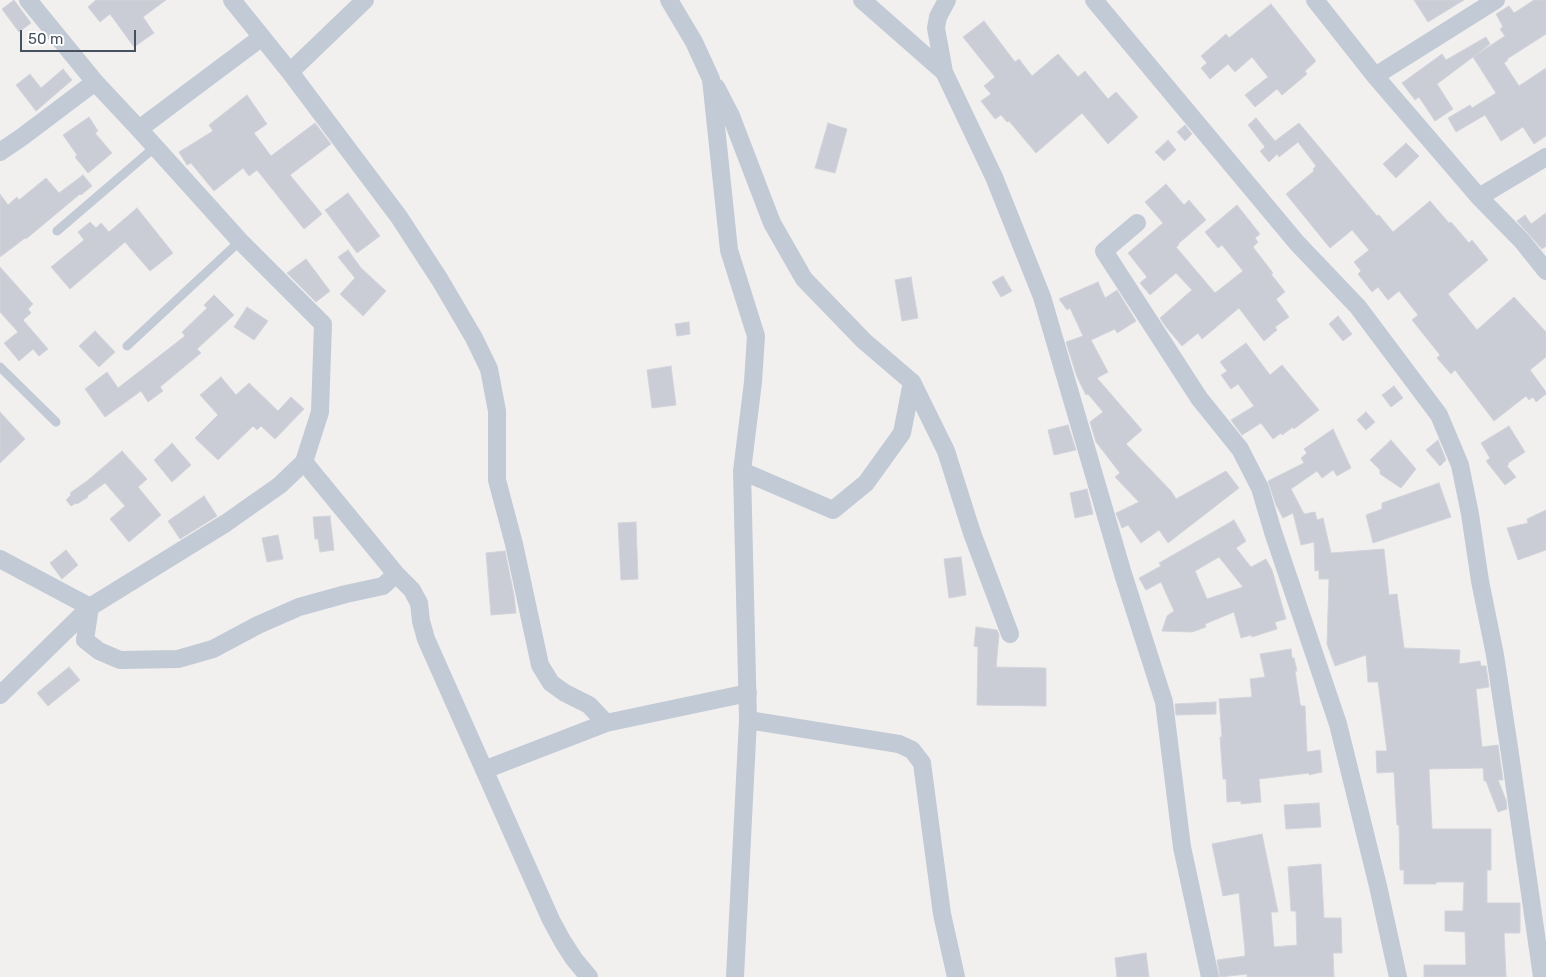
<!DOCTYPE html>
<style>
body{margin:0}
#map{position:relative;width:1546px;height:977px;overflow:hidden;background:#f2efef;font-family:Rubik,sans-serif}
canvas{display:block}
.scale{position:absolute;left:20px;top:30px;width:116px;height:22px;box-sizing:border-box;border:2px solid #45515e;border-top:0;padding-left:6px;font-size:15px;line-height:18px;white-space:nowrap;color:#45515e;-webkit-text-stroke:4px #fff;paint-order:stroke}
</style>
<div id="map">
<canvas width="1546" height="977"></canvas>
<div class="scale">50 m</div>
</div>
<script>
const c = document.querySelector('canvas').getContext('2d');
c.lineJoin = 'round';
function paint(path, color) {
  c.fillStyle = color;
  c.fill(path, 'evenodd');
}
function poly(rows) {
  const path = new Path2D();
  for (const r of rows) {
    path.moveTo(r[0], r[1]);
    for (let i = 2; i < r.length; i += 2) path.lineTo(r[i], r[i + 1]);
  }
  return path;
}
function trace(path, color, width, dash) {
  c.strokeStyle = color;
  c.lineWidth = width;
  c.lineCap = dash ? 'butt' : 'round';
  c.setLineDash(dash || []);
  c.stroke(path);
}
const building = poly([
 [14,0,31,23,19,32,2,9,14,0],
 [96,0,166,0,143,17,154,33,134,47,110,14,100,22,88,7,96,0],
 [1414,0,1464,0,1428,22,1414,0],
 [1534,0,1546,0,1546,34,1507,59,1508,60,1504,63,1519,86,1546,68,1546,136,1534,144,1523,127,1501,141,1485,115,1456,132,1448,118,1470,105,1472,108,1496,93,1473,57,1437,84,1453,109,1435,121,1419,97,1415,100,1402,83,1442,54,1446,60,1486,37,1490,44,1473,57,1505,36,1500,29,1503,27,1496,14,1509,6,1514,13,1534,0],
 [1271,4,1316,61,1305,71,1307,74,1282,95,1277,89,1255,107,1245,95,1268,77,1252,57,1235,72,1228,64,1210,79,1201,68,1207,63,1201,56,1226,34,1229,38,1271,4],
 [984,21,1015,62,1019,59,1032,76,1058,54,1078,77,1085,71,1108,99,1116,92,1138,117,1108,144,1082,113,1036,153,1009,121,1007,122,1001,115,995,119,981,101,991,94,984,86,995,77,963,37,984,21],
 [63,69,72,80,36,111,16,85,30,74,41,88,63,69],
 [247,95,267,124,254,133,271,156,315,123,331,144,290,175,322,214,304,229,257,170,249,176,243,168,214,191,191,163,187,165,179,152,213,131,209,125,247,95],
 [89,117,98,131,95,133,112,153,88,173,75,157,77,155,63,135,89,117],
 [1256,118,1275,141,1299,123,1377,216,1379,215,1393,232,1430,201,1449,223,1451,222,1469,243,1472,240,1488,260,1448,294,1477,330,1514,297,1546,332,1546,357,1530,370,1546,392,1546,394,1536,402,1533,397,1529,400,1526,396,1494,421,1455,370,1451,374,1437,358,1440,355,1412,320,1418,315,1399,291,1388,300,1378,287,1372,292,1358,274,1361,271,1354,262,1369,250,1352,230,1330,248,1286,194,1314,171,1313,169,1316,166,1298,142,1279,157,1277,154,1269,162,1260,151,1265,147,1248,125,1256,118],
 [828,123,847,129,835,173,815,168,828,123],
 [1185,125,1192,134,1185,141,1177,132,1185,125],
 [1168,140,1176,150,1164,161,1155,152,1168,140],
 [1406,143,1419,156,1396,178,1383,164,1406,143],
 [83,175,92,186,81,195,80,194,26,239,25,238,0,257,0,194,8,205,17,197,19,200,46,178,59,193,83,175],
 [1166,184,1184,205,1189,200,1206,220,1178,244,1179,245,1176,247,1215,293,1243,271,1222,245,1218,248,1205,232,1237,205,1260,234,1255,238,1258,242,1253,247,1273,273,1271,274,1285,292,1276,299,1289,317,1275,327,1277,330,1264,341,1239,308,1202,339,1198,333,1182,346,1166,327,1160,318,1192,290,1176,273,1150,295,1140,283,1147,277,1128,253,1163,223,1145,202,1166,184],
 [348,193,380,236,357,253,325,210,348,193],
 [137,208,173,253,150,271,125,242,70,289,51,267,84,240,78,232,90,222,96,228,101,223,109,232,137,208],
 [1546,213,1546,246,1542,249,1517,221,1525,215,1531,224,1546,213],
 [348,250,361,268,386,291,363,316,340,294,355,278,338,257,348,250],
 [306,259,330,291,316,302,287,273,306,259],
 [0,267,33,304,28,309,31,313,23,320,48,349,39,356,33,349,19,361,4,343,18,332,0,312,0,267],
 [1003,276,1012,291,1001,297,992,282,1003,276],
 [911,277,918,318,902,321,895,280,911,277],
 [1098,282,1105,298,1117,290,1136,321,1117,333,1115,329,1091,340,1108,372,1097,378,1142,430,1126,444,1171,491,1176,499,1226,471,1239,488,1168,543,1159,530,1141,543,1128,525,1122,528,1116,513,1139,502,1115,477,1120,473,1096,442,1090,422,1103,412,1088,394,1086,395,1077,377,1066,342,1083,336,1070,308,1067,310,1059,299,1098,282],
 [214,295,234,315,197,349,201,353,160,387,163,391,148,402,141,391,105,417,85,389,107,372,118,388,185,336,182,332,207,308,204,305,214,295],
 [247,307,268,321,254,340,234,327,247,307],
 [1338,316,1352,334,1343,341,1329,324,1338,316],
 [689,322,690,334,677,336,675,324,689,322],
 [95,331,115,352,99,367,79,346,95,331],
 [1246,343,1270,375,1282,365,1319,410,1294,429,1293,427,1282,435,1281,433,1273,439,1261,423,1242,435,1231,420,1254,406,1238,384,1231,389,1221,375,1227,371,1220,362,1246,343],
 [671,366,676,405,652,408,647,370,671,366],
 [221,377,236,395,249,383,278,411,291,397,304,409,275,439,261,426,257,430,253,426,218,460,195,438,218,415,200,395,221,377],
 [1394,386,1403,398,1391,407,1382,395,1394,386],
 [0,412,25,439,0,463,0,412],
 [1366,412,1375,422,1366,430,1357,420,1366,412],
 [1068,425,1076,450,1054,455,1048,430,1068,425],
 [1509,426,1525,452,1508,463,1509,464,1507,466,1516,477,1505,485,1486,461,1490,458,1481,443,1509,426],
 [1333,429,1351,468,1337,476,1333,470,1322,478,1317,471,1291,489,1304,514,1315,512,1317,520,1323,518,1331,553,1384,549,1389,595,1397,594,1404,648,1460,650,1459,664,1480,661,1481,666,1486,666,1489,687,1476,689,1482,747,1498,745,1503,780,1498,780,1506,800,1507,809,1498,812,1486,781,1484,781,1483,768,1429,769,1432,829,1491,829,1491,870,1487,870,1487,903,1520,903,1520,933,1504,933,1506,977,1424,977,1424,965,1466,965,1465,932,1445,931,1445,911,1463,911,1464,882,1436,882,1436,884,1404,884,1404,870,1400,870,1399,825,1397,825,1394,772,1377,773,1376,751,1387,751,1378,682,1368,682,1366,655,1335,666,1327,644,1329,579,1319,579,1319,570,1315,571,1314,542,1301,545,1293,513,1283,518,1276,505,1268,481,1304,463,1301,458,1307,453,1304,449,1333,429],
 [1391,440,1416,469,1401,488,1380,474,1380,470,1370,460,1391,440],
 [1438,440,1446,460,1440,466,1426,450,1438,440],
 [172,443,191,465,172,482,154,460,172,443],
 [122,451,147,479,138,487,161,515,129,542,110,519,125,506,105,483,87,496,88,497,77,504,76,503,71,506,66,500,71,495,70,493,87,481,122,451],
 [1439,483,1451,517,1373,543,1366,515,1382,509,1382,503,1439,483],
 [1087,489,1093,514,1075,518,1070,493,1087,489],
 [204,496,217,516,180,539,168,521,204,496],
 [1546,510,1546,550,1518,560,1507,528,1528,523,1527,519,1546,510],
 [330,516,334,550,320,552,318,539,315,539,313,517,330,516],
 [1234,520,1246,541,1236,548,1251,567,1266,559,1272,570,1286,619,1275,622,1277,629,1252,637,1251,635,1241,638,1234,612,1205,624,1206,627,1192,632,1162,631,1167,616,1174,611,1161,582,1146,590,1139,578,1161,566,1159,563,1234,520],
 [1219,557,1243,587,1207,599,1195,571,1219,557],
 [636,522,638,579,621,580,618,523,636,522],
 [278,535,283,559,267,562,262,538,278,535],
 [66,550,78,565,62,579,50,563,66,550],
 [505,551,514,595,516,613,491,615,486,553,505,551],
 [961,557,966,595,949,598,944,559,961,557],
 [976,627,997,630,999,635,996,667,1046,668,1046,706,977,705,978,647,974,646,976,627],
 [1291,649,1292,658,1294,658,1297,671,1295,671,1300,703,1301,706,1305,706,1307,752,1320,750,1322,772,1309,775,1309,773,1259,779,1261,802,1241,804,1241,801,1227,802,1226,779,1223,779,1220,737,1222,737,1219,699,1252,697,1250,679,1265,677,1260,654,1291,649],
 [69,667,80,680,48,706,37,693,69,667],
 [1216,702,1216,714,1176,715,1175,704,1216,702],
 [1319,803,1321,827,1286,829,1284,805,1319,803],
 [1262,834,1278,912,1271,912,1274,947,1297,945,1296,911,1291,911,1288,867,1321,864,1324,918,1341,918,1342,953,1333,953,1334,977,1247,977,1247,974,1220,977,1217,960,1245,956,1245,951,1239,893,1223,896,1212,844,1262,834],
 [1146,953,1149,977,1117,977,1115,958,1146,953]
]);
paint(building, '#cacdd5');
trace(building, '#d2d4db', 1);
trace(poly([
 [57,231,155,147],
 [127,346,240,241],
 [0,367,56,422]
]), '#c1cad5', 9);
trace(poly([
 [232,0,290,72,399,217,440,280,474,338,489,369,497,411,497,480,514,544,540,665,551,683,565,693,589,705,606,723],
 [669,0,694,42,711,79,729,250,756,336,753,382,742,471,748,720,735,977],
 [862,0,944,72],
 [947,0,938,17,936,28,944,72,994,177,1042,297,1123,574,1164,702,1182,847,1210,977],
 [1094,0,1297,243,1358,307,1439,415,1460,465,1470,514,1480,581,1495,655,1510,754,1542,977],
 [1315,0,1375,76,1479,197,1522,241,1546,271],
 [290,72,365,0],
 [1375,76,1496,0],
 [716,87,731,116,772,223,804,279,864,341,912,382,946,451,972,533,1010,634],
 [139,129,262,37],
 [0,152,22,137,95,82],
 [1479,197,1546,157],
 [1137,223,1104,251,1199,398,1240,449,1260,488,1273,532,1338,724,1378,886,1398,977],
 [742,471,833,510,866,483,902,433,912,382],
 [0,559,90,607,85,640,99,651,120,660,178,659,213,649,258,625,299,607,346,594,383,586,396,574,304,462],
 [396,574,412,590,419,603,421,621,426,639,551,920,563,942,574,959,589,977],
 [0,695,90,607,226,523,280,485,304,462,320,412,323,324,240,241,139,129,95,82,28,0],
 [748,720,899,744,912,750,922,763,942,914,956,977],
 [484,770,606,723,748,693]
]), '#c1cad5', 18);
</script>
